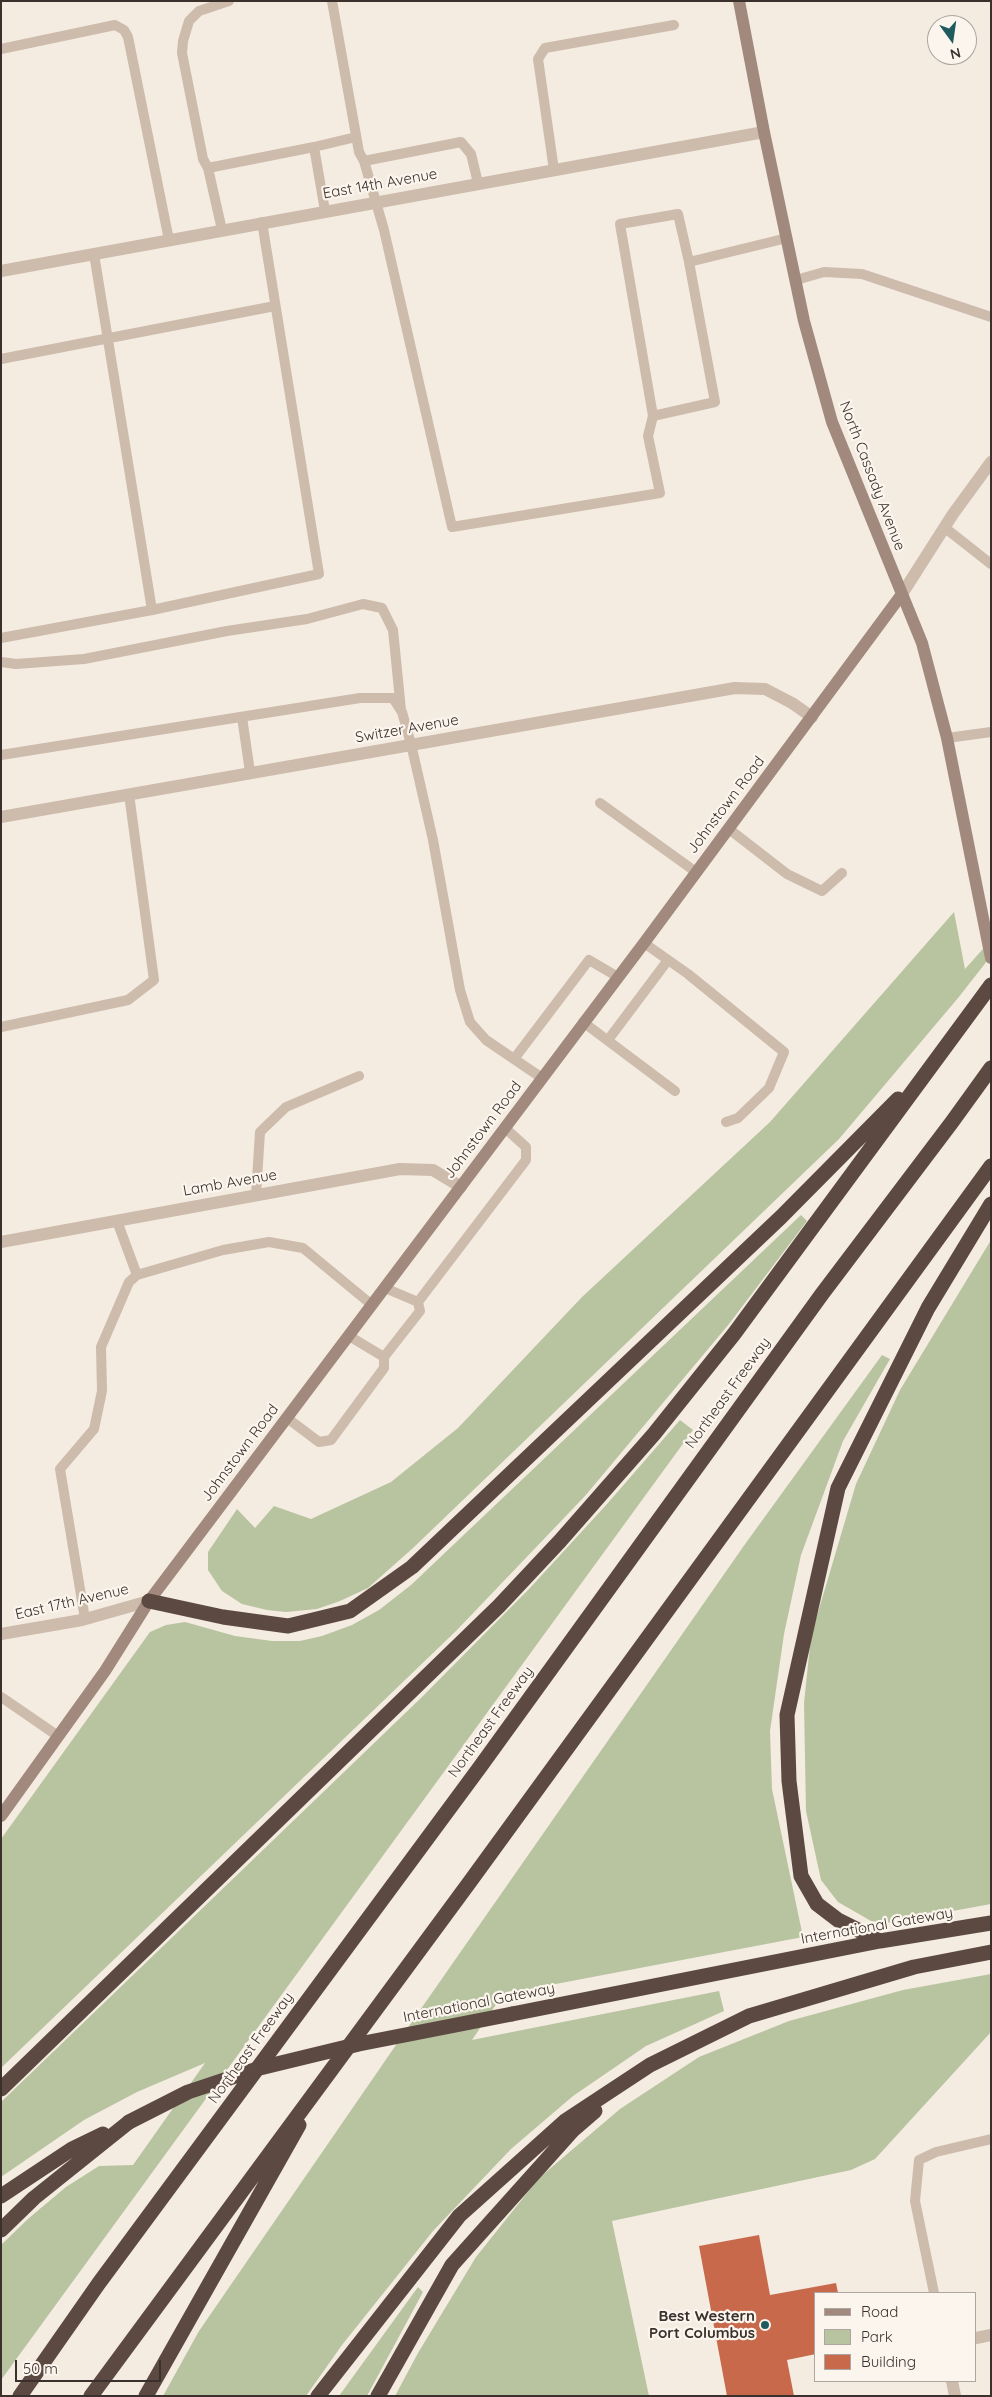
<!DOCTYPE html>
<style>
body{margin:0}
#map{position:relative;width:992px;height:2397px;overflow:hidden;background:#f4ebe1;font-family:Quicksand,sans-serif}
canvas{display:block}
.frame{position:absolute;inset:0;border:2px solid #3b302b;pointer-events:none}
.legend{position:absolute;left:814px;top:2292px;width:162px;height:90px;box-sizing:border-box;background:#fbf5ee;border:1px solid #aea6a0;margin:0;padding:6px 9px;list-style:none;font-size:15px;color:#3b302b}
.legend li{display:flex;align-items:center;gap:10px;height:25px}
.legend b{width:25px;border:1px solid #aea6a0}
.north{position:absolute;left:927px;top:15px;width:50px;height:50px;box-sizing:border-box;background:#fbf5ee;border:1px solid #aea6a0;border-radius:50%;rotate:166deg;font-size:14px;font-weight:700;line-height:20px;text-align:center;color:#3b302b}
.north::after{content:'';display:block;margin:auto;width:18px;height:22px;background:#1f5a5e;clip-path:polygon(50% 0,100% 100%,50% 72%,0 100%)}
.scale{position:absolute;left:15px;top:2360px;width:146px;height:22px;box-sizing:border-box;border:2px solid #3b302b;border-top:0;padding-left:6px;font-size:15px;line-height:18px;white-space:nowrap;color:#3b302b;-webkit-text-stroke:4px #fbf5ee;paint-order:stroke}
</style>
<div id="map">
<canvas width="992" height="2397"></canvas>
<div class="frame"></div>
<ul class="legend">
<li><b style="height:6px;background:#a18a7d"></b>Road</li>
<li><b style="height:14px;background:#b8c4a0"></b>Park</li>
<li><b style="height:14px;background:#c8694b"></b>Building</li>
</ul>
<div class="north">N</div>
<div class="scale">50 m</div>
</div>
<script>
const c = document.querySelector('canvas').getContext('2d');
c.lineJoin = 'round';
function paint(path, color) {
  c.fillStyle = color;
  c.fill(path, 'evenodd');
}
function poly(rows) {
  const path = new Path2D();
  for (const r of rows) {
    path.moveTo(r[0], r[1]);
    for (let i = 2; i < r.length; i += 2) path.lineTo(r[i], r[i + 1]);
  }
  return path;
}
function trace(path, color, width, dash) {
  c.strokeStyle = color;
  c.lineWidth = width;
  c.lineCap = dash ? 'butt' : 'round';
  c.setLineDash(dash || []);
  c.stroke(path);
}
function write(font, color, halo, rows, align = 'center') {
  c.font = font + ' Quicksand,sans-serif';
  c.lineWidth = 4.5;
  c.setLineDash([]);
  c.textBaseline = 'middle';
  c.strokeStyle = halo;
  c.fillStyle = color;
  for (const [text, x, y, turn = 0] of rows) {
    c.save();
    c.translate(x, y);
    c.rotate((+turn || 0) * Math.PI / 180);
    c.textAlign = isNaN(turn) ? turn : align;
    if (halo) c.strokeText(text, 0, 0);
    c.fillText(text, 0, 0);
    c.restore();
  }
}
paint(poly([
 [954,912,965,969,991,940,991,956,958,998,839,1139,413,1548,368,1588,340,1601,317,1609,286,1612,267,1610,242,1604,222,1591,208,1570,208,1552,237,1509,255,1528,274,1506,311,1519,391,1482,458,1428,582,1297,770,1122],
 [801,1215,807,1221,729,1324,585,1496,456,1631,1,2068,1,1839,150,1632,166,1625,185,1622,235,1636,272,1641,300,1641,322,1636,352,1625,379,1610,411,1585],
 [991,1240,991,1904,887,1923,871,1921,838,1902,821,1880,806,1811,804,1703,811,1636,856,1484,900,1390],
 [882,1355,890,1359,843,1441,801,1555,784,1634,770,1731,772,1789,803,1937,503,1994,472,2040,719,1991,724,2011,646,2046,573,2096,511,2149,433,2231,342,2345,306,2396,163,2396,199,2331,418,2013,743,1547],
 [680,1420,693,1430,1,2380,1,2245,29,2218,66,2187,99,2166,133,2165,205,2063,137,2092,84,2120,1,2177,1,2102,422,1697,529,1589,607,1504],
 [991,1974,991,2032,875,2159,851,2170,612,2221,649,2396,395,2396,418,2353,476,2257,539,2178,620,2109,699,2057,789,2021,903,1990],
 [418,2287,423,2292,367,2396,339,2396]
]), '#b8c4a0');
paint(poly([
 [759,2235,770,2295,836,2283,838,2293,816,2293,816,2354,787,2360,794,2396,727,2396,699,2246]
]), '#c8694b');
trace(poly([
 [229,1,199,11,189,21,183,41,182,53,203,159,208,168,314,147,325,211],
 [332,1,359,152,364,161,461,142,471,154,478,183],
 [1,49,115,25,124,30,128,37,169,240],
 [314,147,356,137],
 [364,161,384,230,452,527,660,493,648,436,653,416],
 [208,168,222,230],
 [554,170,538,59,545,48,674,25],
 [94,254,152,610],
 [689,262,678,214,620,224,653,416,715,402,689,262,787,238],
 [796,280,824,272,862,274,991,317],
 [1,359,275,306],
 [944,527,991,564],
 [1,638,152,610,319,574,262,222],
 [1,662,16,664,84,659,227,631,307,619,363,604,382,608,393,630,401,710],
 [242,717,250,772],
 [947,738,991,732],
 [1,755,360,698,393,698,402,712,411,744,433,840,460,990,470,1022,486,1040,542,1078],
 [600,803,696,872],
 [729,829,787,874,822,891,842,873],
 [644,943,688,974,784,1052,769,1088,738,1118,726,1122],
 [583,1022,675,1091],
 [1,1027,128,1000,154,980,129,794],
 [608,1040,668,960],
 [514,1059,589,960,618,977],
 [256,1195,260,1132,286,1107,359,1076],
 [117,1221,137,1275,223,1250,269,1242,303,1248,372,1305],
 [418,1302,526,1160,526,1147,505,1128],
 [384,1357,420,1311,418,1302,385,1288],
 [287,1418,319,1442,331,1440,384,1368,384,1357,349,1336],
 [85,1619,60,1469,94,1429,102,1391,101,1347,129,1282,137,1275],
 [1,1697,58,1736],
 [934,2293,915,2201,919,2160,936,2152,991,2139]
]), '#cdbbac', 10);
trace(poly([
 [1,271,764,132],
 [902,594,953,514,991,462],
 [1,817,735,688,765,689,792,703,812,717],
 [1,1242,400,1169,433,1170,461,1187],
 [1,1634,82,1620,149,1601],
 [976,2338,991,2335],
 [952,2381,955,2396]
]), '#cdbbac', 12);
trace(poly([
 [739,1,764,132,804,321,832,422,922,643,947,738,991,958],
 [1,1816,105,1671,149,1601,644,943,902,594]
]), '#a18a7d', 12);
trace(poly([
 [149,1601,223,1617,288,1626,350,1611,412,1567,781,1217,898,1099],
 [880,1941,838,1920,817,1904,801,1876,789,1781,787,1715,838,1488,928,1308,991,1204],
 [512,2014,880,1941,991,1923],
 [1,2089,499,1606,560,1541,654,1434,734,1334,991,985],
 [1,2196,72,2149,103,2134],
 [1,2230,34,2198,129,2122],
 [20,2396,99,2283,480,1767,822,1294,952,1122,991,1068],
 [91,2396,469,1883,991,1166],
 [146,2396,299,2125],
 [318,2396,459,2216,565,2121,650,2065,749,2016,914,1967,991,1952],
 [378,2396,452,2265,573,2130,595,2111]
]), '#5c4a42', 15);
trace(poly([
 [129,2122,188,2092,260,2068,359,2044,512,2014]
]), '#5c4a42', 15);
for (const [x, y, r, color] of [
 [765,2325,5,"#1f5a5e"]
]) {
  const dot = new Path2D();
  dot.arc(x, y, r, 0, 2 * Math.PI);
  c.fillStyle = color;
  c.fill(dot);
  trace(dot, '#fbf5ee', 2);
}
write('15px', '#3b302b', '#fbf5ee', [
 ["East 14th Avenue",380,184,-10],
 ["North Cassady Avenue",872,476,69],
 ["Switzer Avenue",407,729,-10],
 ["Johnstown Road",726,805,-53],
 ["Johnstown Road",483,1130,-53],
 ["Lamb Avenue",230,1183,-10],
 ["Northeast Freeway",728,1393,-54],
 ["Johnstown Road",240,1453,-53],
 ["East 17th Avenue",72,1602,-13],
 ["Northeast Freeway",491,1722,-54],
 ["International Gateway",877,1926,-10],
 ["International Gateway",479,2003,-11],
 ["Northeast Freeway",251,2048,-54]
]);
write('bold 15px', '#3b302b', '#fbf5ee', [
 ["Best Western",755,2316],
 ["Port Columbus",755,2333]
], 'right');
</script>
